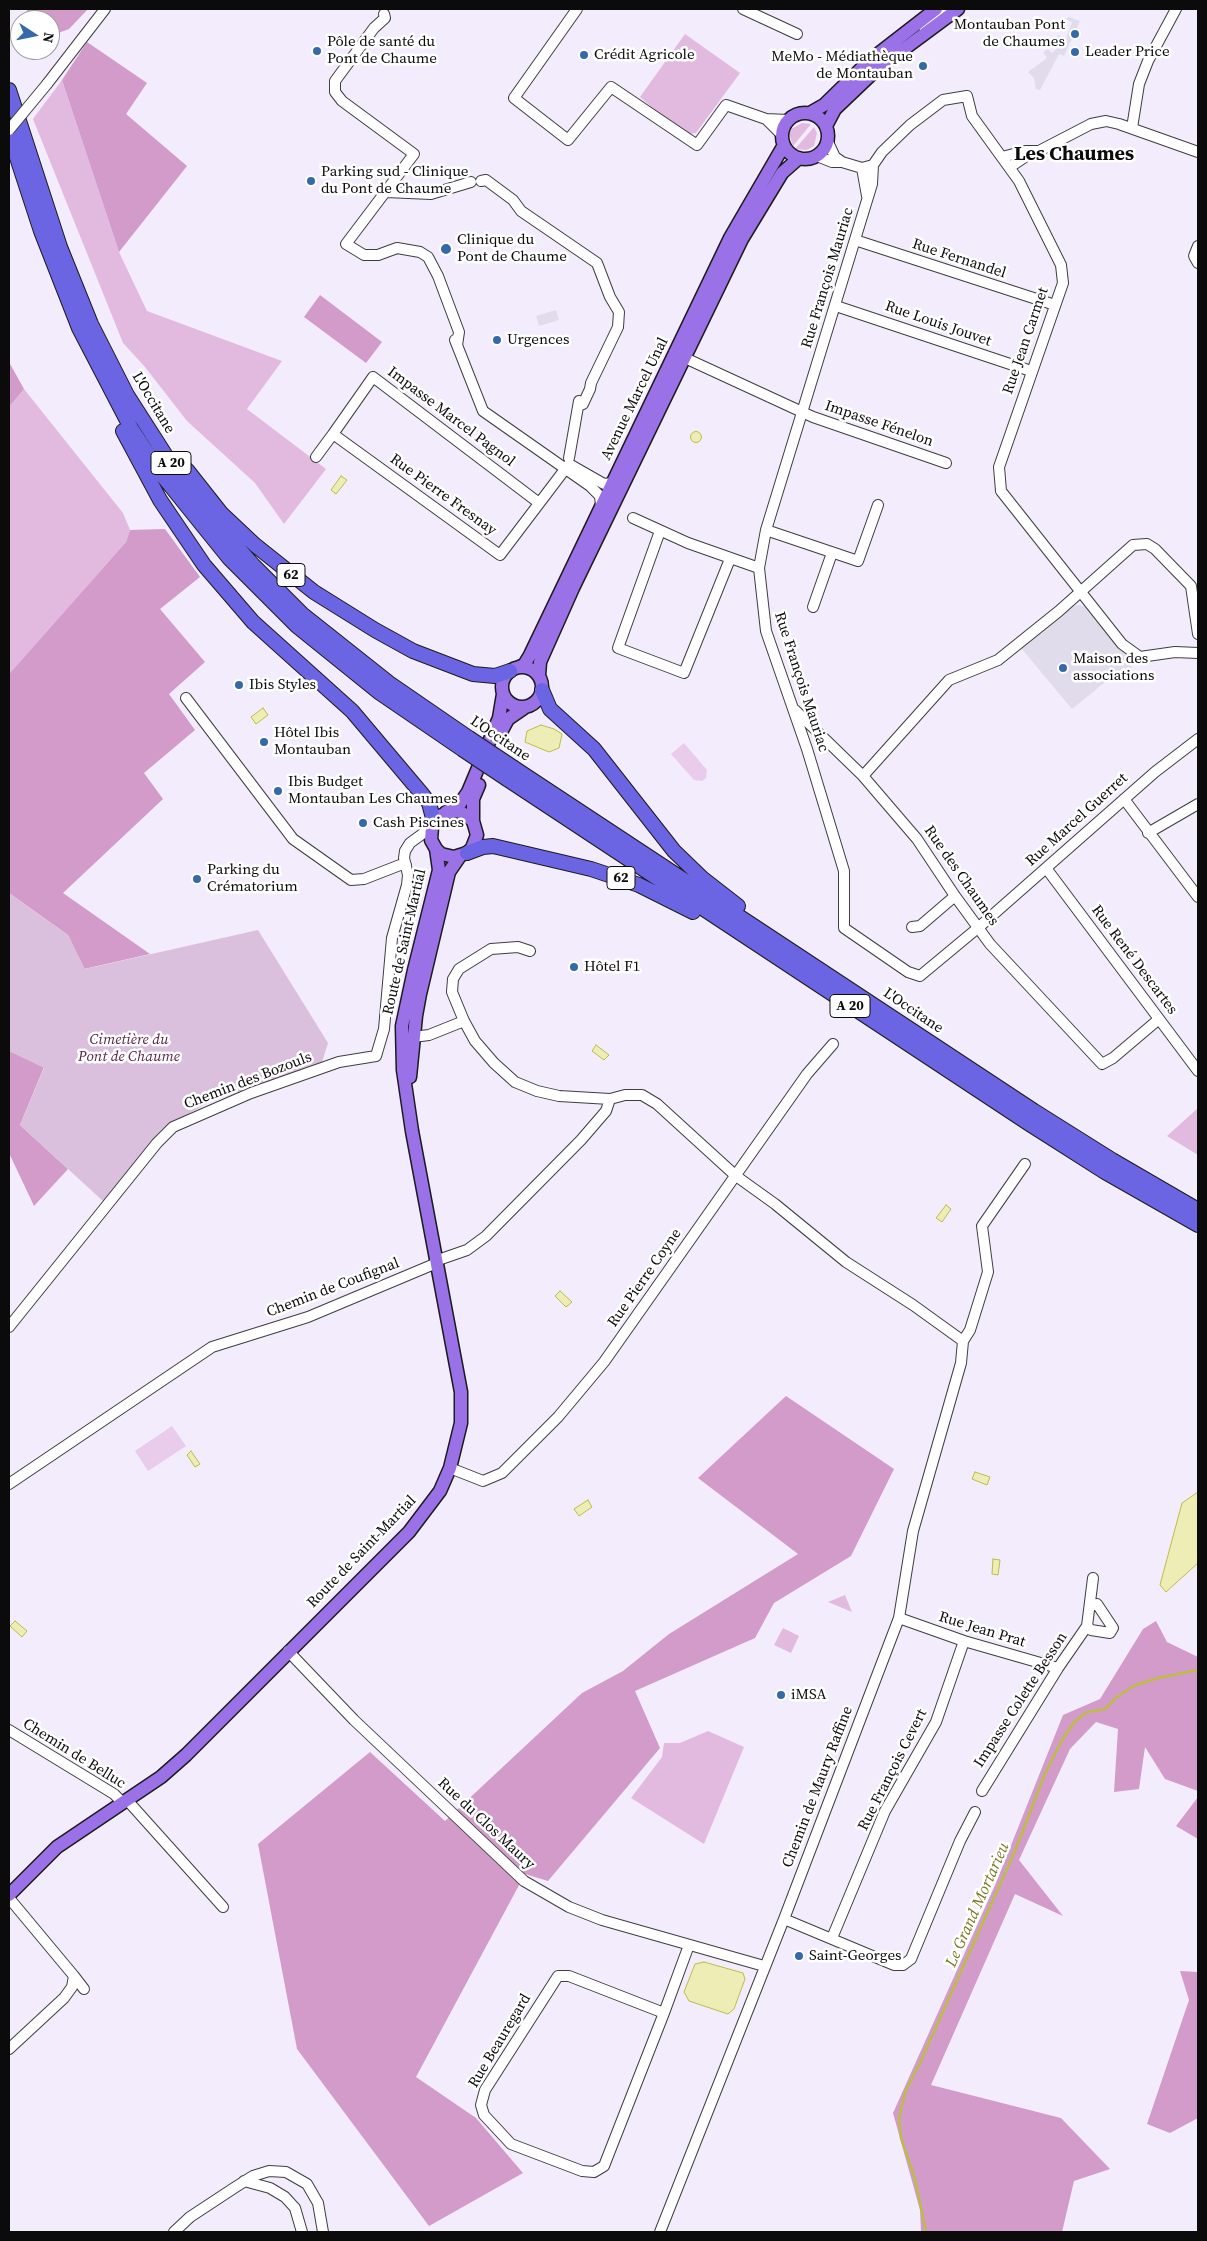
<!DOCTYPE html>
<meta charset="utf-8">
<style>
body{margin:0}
#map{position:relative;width:1207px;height:2241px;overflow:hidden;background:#f3ecfd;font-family:"Source Serif 4",serif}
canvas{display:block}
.frame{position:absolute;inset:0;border:10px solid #0b0b0b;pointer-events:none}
.north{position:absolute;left:10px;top:10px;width:50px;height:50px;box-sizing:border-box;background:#fff;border:1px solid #9d9d9d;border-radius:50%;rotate:101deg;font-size:14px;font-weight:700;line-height:20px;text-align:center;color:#0b0b0b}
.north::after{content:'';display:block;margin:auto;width:18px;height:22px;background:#3469aa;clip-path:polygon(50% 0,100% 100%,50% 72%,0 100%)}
</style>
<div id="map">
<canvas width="1207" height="2241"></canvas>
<div class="frame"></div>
<div class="north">N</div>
</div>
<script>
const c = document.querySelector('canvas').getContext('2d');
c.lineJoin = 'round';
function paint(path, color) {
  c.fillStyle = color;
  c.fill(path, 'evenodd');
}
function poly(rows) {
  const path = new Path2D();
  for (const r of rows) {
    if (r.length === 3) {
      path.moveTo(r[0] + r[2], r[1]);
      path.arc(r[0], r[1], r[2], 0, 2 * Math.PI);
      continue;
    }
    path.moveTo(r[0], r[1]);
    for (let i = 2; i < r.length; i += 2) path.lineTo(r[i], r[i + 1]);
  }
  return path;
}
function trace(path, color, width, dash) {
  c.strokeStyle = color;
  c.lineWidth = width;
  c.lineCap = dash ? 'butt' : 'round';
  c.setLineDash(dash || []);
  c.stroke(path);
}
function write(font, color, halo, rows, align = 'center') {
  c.font = font + ' "Source Serif 4",serif';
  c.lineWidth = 5;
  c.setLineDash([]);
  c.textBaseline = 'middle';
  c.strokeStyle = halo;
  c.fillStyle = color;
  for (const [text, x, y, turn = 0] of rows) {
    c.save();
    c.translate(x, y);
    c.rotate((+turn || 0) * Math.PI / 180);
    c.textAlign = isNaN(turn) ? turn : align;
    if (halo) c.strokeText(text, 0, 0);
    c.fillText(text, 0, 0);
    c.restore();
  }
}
paint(poly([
 [685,34,740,73,696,133,689,134,672,125,640,97],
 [62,80,119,252,147,311,282,361,247,409,326,469,284,524,255,483,187,421,145,367,123,343,33,119],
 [802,123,811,124,793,146,789,134,791,129],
 [814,127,817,133,814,146,807,150,795,149],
 [24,389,123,513,130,530,126,542,9,674,9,407],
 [1198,1108,1198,1155,1167,1136],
 [845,1595,852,1612,828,1602],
 [783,1628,799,1636,791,1653,774,1645],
 [708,1731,744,1747,704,1844,631,1798,662,1757,664,1743,680,1743]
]), '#e3badf');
paint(poly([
 [26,9,88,9,69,29,53,35,50,34,50,20,33,20],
 [87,42,147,83,126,114,187,166,119,252,62,80],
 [320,295,382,342,366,363,304,317],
 [9,362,24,389,9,407],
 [165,529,200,577,160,609,205,662,169,694,195,730,144,773,163,799,63,893,150,954,84,969,68,935,9,893,9,674,126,542,130,530],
 [9,1051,44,1067,20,1125,68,1169,34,1206,9,1153],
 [786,1396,894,1469,851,1556,774,1603,755,1638,635,1691,660,1748,548,1881,525,1874,416,2077,476,2118,523,2173,429,2226,297,2049,258,1844,370,1752,445,1821,582,1693,623,1671,669,1634,798,1554,698,1478],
 [1156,1621,1167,1642,1198,1657,1198,1791,1165,1779,1145,1747,1139,1789,1114,1792,1118,1729,1096,1722,1070,1749,1019,1860,1063,1916,1015,1894,931,2085,1061,2118,1110,2169,1074,2181,1062,2232,921,2232,920,2210,893,2113,996,1883,1063,1715,1100,1699,1143,1629],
 [1198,1797,1198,1839,1176,1826],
 [1180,1971,1198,1972,1198,2118,1170,2133,1147,2124,1189,2000]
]), '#d29bc9');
paint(poly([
 [9,893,68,935,85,969,258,930,328,1043,322,1062,206,1104,162,1129,104,1202,20,1125,44,1068,9,1051]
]), '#dac0dc');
paint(poly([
 [684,743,707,770,706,778,702,781,694,780,671,754],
 [172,1426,186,1446,148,1471,135,1451]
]), '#e9cbeb');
paint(poly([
 [1069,17,1080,21,1064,56,1059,54,1040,90,1036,89,1034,78,1028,72,1047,58,1043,52,1048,49,1052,53,1060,45,1055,40,1058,35,1066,39,1072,22,1066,19],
 [556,310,559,320,539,326,536,316],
 [1079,605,1086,607,1134,659,1131,670,1128,672,1124,667,1072,709,1021,648,1071,606]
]), '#e1dceb');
const water = poly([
 [696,437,5.5],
 [341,476,347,480,336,494,331,490,341,476],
 [263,708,268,715,256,724,251,717,263,708],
 [541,725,554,729,562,734,559,748,549,752,525,742,527,731,541,725],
 [596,1045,609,1055,604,1060,592,1051,596,1045],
 [946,1205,951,1209,942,1222,936,1218,946,1205],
 [560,1291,572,1302,566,1307,555,1296,560,1291],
 [191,1451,200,1464,195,1467,187,1455,191,1451],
 [975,1472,990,1477,987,1485,972,1479,975,1472],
 [1198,1492,1198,1563,1166,1592,1160,1585,1182,1503,1198,1492],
 [588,1500,592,1507,579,1516,574,1509,588,1500],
 [993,1559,1000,1560,998,1575,992,1574,993,1559],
 [15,1621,27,1631,22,1637,10,1626,15,1621],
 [704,1962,743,1973,745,1979,734,2009,728,2014,689,2001,684,1992,695,1964,704,1962]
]);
paint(water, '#eeedb6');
trace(water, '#bcbc46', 1);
trace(poly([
 [926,2232,915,2179,901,2138,899,2117,906,2090,919,2065,1015,1851,1044,1776,1061,1742,1074,1722,1087,1712,1105,1709,1116,1698,1133,1686,1158,1678,1198,1670]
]), '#bcbc46', 2.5);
const minor = poly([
 [577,9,514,98,568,140,611,87,697,145,726,105,766,119,788,120],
 [743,9,797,34],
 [384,14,385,18,374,28,335,81,335,92,342,101,414,154,346,244,364,255,378,255,397,248,420,252,428,257,438,276,459,332,457,345],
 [924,27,947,9],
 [47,84,105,9],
 [766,119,782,135],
 [1132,128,1139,84,1148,61,1176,9],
 [828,142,835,157,842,162],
 [817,156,832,162,842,162,862,168,873,165,882,152,910,125,943,100,967,96,972,116,1019,181,1061,265,1063,283,999,467,1001,491,1122,644,1140,657,1175,652,1198,653],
 [1002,157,1025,151,1039,151,1091,124,1106,121,1119,124,1198,152],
 [873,165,872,184,766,530,759,568,766,631,807,749,844,871,844,928,908,972,920,976,979,927,1155,772,1198,739],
 [1010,167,1032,152],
 [862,168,867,196],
 [481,181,486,180,513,200,521,211,597,263,610,297,619,312,618,327,591,383,590,389,583,404,580,405],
 [386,192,431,194,471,182],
 [855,240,1055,305],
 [1198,246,1194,256,1198,263],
 [836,306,1031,371],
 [455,340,483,411,590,486,600,496,601,506],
 [681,353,685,358,813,417,946,463],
 [316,457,333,434],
 [569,458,579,401],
 [569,464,604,484,612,483],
 [539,503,373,377,333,434,500,555,569,464],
 [633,518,688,543,759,568],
 [766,530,858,561,878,505],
 [660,531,618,648,684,673,730,559],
 [813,607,832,553],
 [186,698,293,839,351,880,364,879,400,865,406,865],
 [795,710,863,776,917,839,955,896,990,944,1102,1064,1113,1058,1159,1019],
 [863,776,949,680,998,660,1059,611,1133,545,1147,544,1155,549,1191,586,1198,634],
 [1124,799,1198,897],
 [1148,833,1198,804],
 [1046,868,1198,1071],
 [912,927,920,926,955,896],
 [530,951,518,947,491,949,459,969,453,979,452,992,464,1021,475,1041,494,1063,515,1082,537,1091,559,1096,610,1099,625,1095,642,1095,657,1104,736,1176,775,1204,846,1262,913,1305,963,1341],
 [413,1037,429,1035,464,1021],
 [9,1327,157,1143,173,1127,251,1093,339,1062,376,1056,384,1029,392,938,407,885,408,875,404,858,405,851,410,843,432,827],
 [450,1468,483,1481,502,1473,558,1417,604,1362,807,1074,833,1044],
 [9,1484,212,1347,308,1317,432,1265,441,1259,467,1250,486,1236,581,1140,606,1111,610,1099],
 [899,1618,964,1641,1058,1668],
 [1087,1626,1091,1630,1110,1633,1113,1628,1097,1604,1090,1606],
 [288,1651,354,1720,524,1881,569,1907,602,1920,764,1966],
 [9,1730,114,1794,123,1803],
 [982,1791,1058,1668,1087,1626,1093,1578],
 [127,1800,223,1907],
 [9,1898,74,1976,72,1987,64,1998,9,2049],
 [784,1919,894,1965,903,1965,911,1959,960,1841,975,1812],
 [832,1938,885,1811,936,1722,964,1641],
 [74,1976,84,1989],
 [664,2013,569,1976,558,1976,485,2090,481,2105,484,2115,511,2144,582,2171,594,2172,604,2166,664,2013,689,1945],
 [244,2181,270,2188,285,2197,295,2208,302,2232],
 [174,2232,190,2217,234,2188,253,2176,269,2171,286,2172,307,2184,318,2203,323,2232],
 [660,2232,784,1919,899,1618,913,1531,961,1363,963,1341,970,1330,988,1272,982,1226,1025,1164]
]);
const major = poly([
 [805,136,23],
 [810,113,824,105,869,61,936,9],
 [826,126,835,109,877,69,958,9],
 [522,687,20],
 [519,667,524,665,530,655,730,238,784,145],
 [539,676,540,662,573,588,742,239,782,173,799,158],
 [500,734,508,719,524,708],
 [446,812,459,805,468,792,499,718,503,694],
 [473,821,473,799,479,785],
 [410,1077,416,1016,420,994,449,872,460,856],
 [9,1895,57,1847,161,1777,186,1755,409,1532,440,1491,450,1468,461,1423,461,1392,412,1131,403,1070,402,1026,414,970,439,870,436,849,431,840,432,827,439,816,454,811,461,812,473,821,477,835,472,848,467,853,454,857,441,854,436,849]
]);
const highway = poly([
 [9,90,60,247,91,324,127,395,175,470,216,523,253,565,302,614,389,683,469,738],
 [9,133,41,231,79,328,131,428,162,475,229,558,297,626,380,693,462,749],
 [123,431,160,500,204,565,253,622,352,711,422,794,429,803,434,822],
 [187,470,221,513,255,545,314,592,375,630,413,651,473,674,495,676,510,671],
 [542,690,550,709,594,749,674,851,702,878,738,906],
 [514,768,1034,1111,1112,1160,1198,1210],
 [507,779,1028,1123,1105,1172,1198,1225],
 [467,853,483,847,493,846,591,869,639,885,693,912]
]);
trace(minor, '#3e3e3e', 12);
trace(major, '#1c1c1c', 15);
trace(highway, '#1c1c1c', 16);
trace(minor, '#fff', 10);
trace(major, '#9b71e8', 12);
trace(highway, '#6b64e3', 14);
const minorBridge = poly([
 [9,130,47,84]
]);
const highwayBridge = poly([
 [469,738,514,768],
 [462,749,507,779]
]);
trace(minorBridge, '#3e3e3e', 12, []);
trace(highwayBridge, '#1c1c1c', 16, []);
trace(minorBridge, '#fff', 10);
trace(highwayBridge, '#6b64e3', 14);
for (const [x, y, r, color] of [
 [1075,34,5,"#3469aa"],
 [317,51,5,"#3469aa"],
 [1075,52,5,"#3469aa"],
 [584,55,5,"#3469aa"],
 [923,66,5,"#3469aa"],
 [311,181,5,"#3469aa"],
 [446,249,6,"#3469aa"],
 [497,340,5,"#3469aa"],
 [1063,668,5,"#3469aa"],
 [239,685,5,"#3469aa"],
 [264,742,5,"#3469aa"],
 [278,791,5,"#3469aa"],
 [363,823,5,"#3469aa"],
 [197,879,5,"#3469aa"],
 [574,967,5,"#3469aa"],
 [781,1695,5,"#3469aa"],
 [799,1956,5,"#3469aa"]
]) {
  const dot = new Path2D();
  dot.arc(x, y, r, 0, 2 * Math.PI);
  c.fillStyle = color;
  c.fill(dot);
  trace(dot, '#fff', 2);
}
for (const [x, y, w] of [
 [171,463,40],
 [291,575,28],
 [621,878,28],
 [850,1006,40]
]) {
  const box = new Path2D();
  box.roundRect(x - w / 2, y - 11.5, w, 23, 4);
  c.fillStyle = '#fff';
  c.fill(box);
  trace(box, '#0b0b0b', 1);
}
write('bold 14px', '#0b0b0b', null, [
 ["A 20",171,463],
 ["62",291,575],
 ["62",621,878],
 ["A 20",850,1006]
]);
write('15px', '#0b0b0b', '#fff', [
 ["Montauban Pont",1065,25,"right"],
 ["de Chaumes",1065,42,"right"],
 ["Pôle de santé du",327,42],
 ["Pont de Chaume",327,59],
 ["Leader Price",1085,52],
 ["Crédit Agricole",594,55],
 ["MeMo - Médiathèque",913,57,"right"],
 ["de Montauban",913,74,"right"],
 ["Parking sud - Clinique",321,172],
 ["du Pont de Chaume",321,189],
 ["Clinique du",457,240],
 ["Pont de Chaume",457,257],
 ["Urgences",507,340],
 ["Maison des",1073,659],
 ["associations",1073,676],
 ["Ibis Styles",249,685],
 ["Hôtel Ibis",274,733],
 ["Montauban",274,750],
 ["Ibis Budget",288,782],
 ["Montauban Les Chaumes",288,799],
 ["Cash Piscines",373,823],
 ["Parking du",207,870],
 ["Crématorium",207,887],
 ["Hôtel F1",584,967],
 ["iMSA",791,1695],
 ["Saint-Georges",809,1956]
], 'left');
write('15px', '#0b0b0b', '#fff', [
 ["Rue Fernandel",959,259,18],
 ["Rue François Mauriac",828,278,-73],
 ["Rue Louis Jouvet",938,324,19],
 ["Rue Jean Carmet",1026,341,-71],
 ["Avenue Marcel Unal",635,399,-64],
 ["L'Occitane",153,403,59],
 ["Impasse Marcel Pagnol",451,417,37],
 ["Impasse Fénelon",879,424,19],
 ["Rue Pierre Fresnay",443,495,36],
 ["Rue François Mauriac",801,682,72],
 ["L'Occitane",500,739,34],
 ["Rue Marcel Guerret",1077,820,-42],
 ["Rue des Chaumes",961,876,55],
 ["Route de Saint-Martial",405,942,-77],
 ["Rue René Descartes",1134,960,53],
 ["L'Occitane",913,1011,34],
 ["Chemin des Bozouls",248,1081,-21],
 ["Rue Pierre Coyne",645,1278,-55],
 ["Chemin de Coufignal",333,1288,-21],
 ["Route de Saint-Martial",362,1552,-46],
 ["Rue Jean Prat",982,1630,17],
 ["Impasse Colette Besson",1021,1700,-57],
 ["Chemin de Belluc",74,1754,32],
 ["Rue François Cevert",893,1770,-63],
 ["Chemin de Maury Raffine",818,1787,-69],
 ["Rue du Clos Maury",486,1824,43],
 ["Rue Beauregard",500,2041,-59]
]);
write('italic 15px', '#5b2445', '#fff', [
 ["Cimetière du",129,1040],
 ["Pont de Chaume",129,1057]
]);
write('italic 16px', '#787b21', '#fff', [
 ["Le Grand Mortarieu",978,1905,-66]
]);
write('bold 20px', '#0b0b0b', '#fff', [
 ["Les Chaumes",1074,155]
]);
</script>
